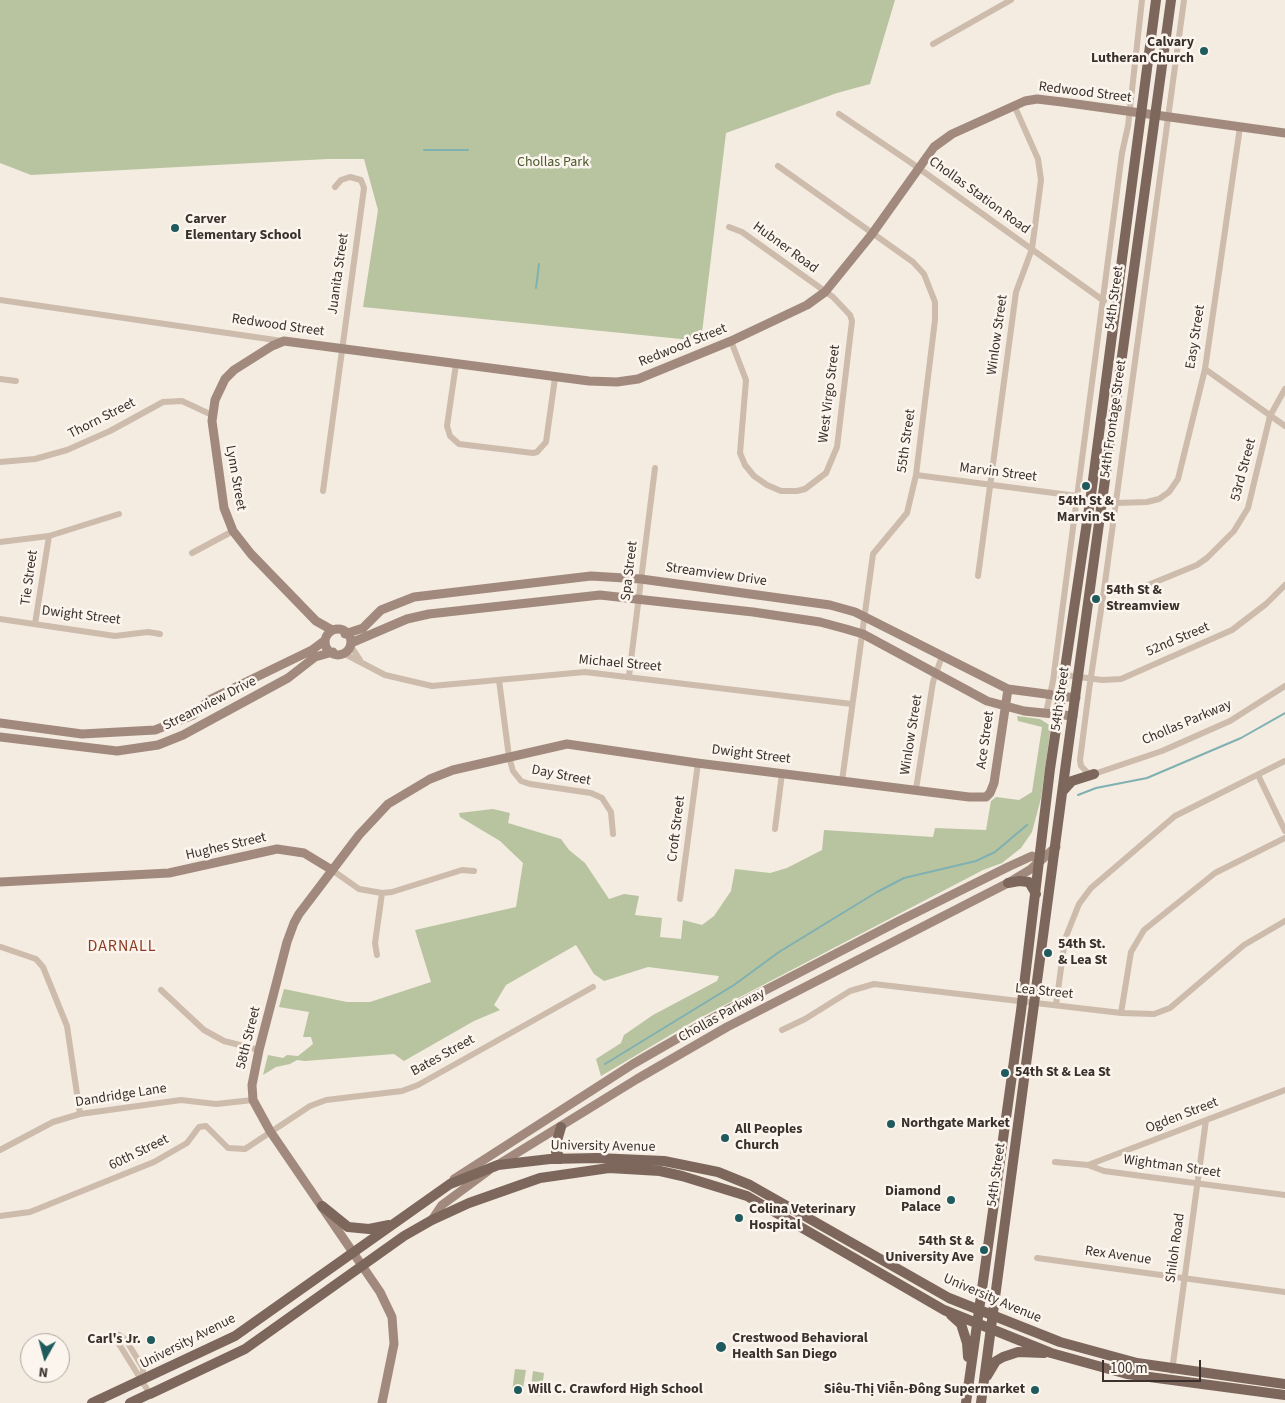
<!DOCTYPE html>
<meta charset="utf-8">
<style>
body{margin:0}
#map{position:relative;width:1285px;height:1403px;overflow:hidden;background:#f4ebe1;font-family:"Source Sans 3",sans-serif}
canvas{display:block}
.north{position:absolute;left:20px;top:1333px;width:50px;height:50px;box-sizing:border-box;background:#fbf5ee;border:1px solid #aea6a0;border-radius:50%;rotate:187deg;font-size:14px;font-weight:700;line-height:20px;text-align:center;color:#3b302b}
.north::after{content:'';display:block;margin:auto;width:18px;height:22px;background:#1f5a5e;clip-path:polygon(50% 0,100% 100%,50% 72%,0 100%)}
.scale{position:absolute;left:1102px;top:1360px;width:99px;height:22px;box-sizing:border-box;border:2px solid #3b302b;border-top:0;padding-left:6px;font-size:15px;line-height:18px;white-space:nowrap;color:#3b302b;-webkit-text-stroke:4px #fbf5ee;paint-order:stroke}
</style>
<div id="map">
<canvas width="1285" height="1403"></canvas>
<div class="north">N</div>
<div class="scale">100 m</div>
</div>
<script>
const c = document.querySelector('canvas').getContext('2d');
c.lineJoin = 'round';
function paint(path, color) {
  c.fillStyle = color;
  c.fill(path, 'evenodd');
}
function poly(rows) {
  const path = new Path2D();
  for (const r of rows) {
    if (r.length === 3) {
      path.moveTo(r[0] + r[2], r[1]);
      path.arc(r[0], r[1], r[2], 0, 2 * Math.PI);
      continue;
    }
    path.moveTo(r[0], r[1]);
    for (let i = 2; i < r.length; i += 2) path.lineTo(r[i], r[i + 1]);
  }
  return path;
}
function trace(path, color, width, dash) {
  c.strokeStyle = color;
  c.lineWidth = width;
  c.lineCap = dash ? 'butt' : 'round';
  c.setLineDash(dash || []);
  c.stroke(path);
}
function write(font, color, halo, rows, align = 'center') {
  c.font = font + ' "Source Sans 3",sans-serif';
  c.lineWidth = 5;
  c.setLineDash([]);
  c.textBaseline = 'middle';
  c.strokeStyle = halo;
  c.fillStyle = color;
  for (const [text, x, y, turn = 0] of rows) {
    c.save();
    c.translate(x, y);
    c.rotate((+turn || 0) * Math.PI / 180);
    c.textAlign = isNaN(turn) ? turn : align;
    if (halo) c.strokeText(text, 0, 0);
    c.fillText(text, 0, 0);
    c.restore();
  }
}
paint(poly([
 [0,0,895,0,870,84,837,93,726,133,701,341,363,307,378,210,364,159,327,159,31,175,0,163],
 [1017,716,1040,719,1051,726,1041,798,1032,832,1021,848,1002,863,983,870,694,1021,601,1076,596,1059,621,1043,624,1035,653,1015,717,981,719,976,648,967,604,981,594,974,576,945,506,985,494,1005,500,1010,474,1021,404,1061,394,1054,305,1061,297,1060,290,1064,276,1067,263,1075,268,1055,283,1058,287,1055,298,1056,313,1044,311,1037,303,1037,309,1012,279,1007,284,989,347,1002,370,1002,431,982,415,930,516,907,523,863,500,841,460,817,459,813,493,809,510,813,508,823,561,839,569,850,585,863,609,899,624,894,639,896,635,915,662,918,660,937,681,939,683,920,702,925,714,916,731,891,735,869,770,873,787,868,822,850,824,830,933,837,935,828,986,830,991,801,996,797,1019,800,1032,792,1042,727,1018,721],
 [515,1369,526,1370,522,1394,512,1392],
 [533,1371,544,1373,541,1396,530,1394]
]), '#b8c4a0');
trace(poly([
 [424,150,468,150],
 [536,288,539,264],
 [1078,795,1096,788,1147,778,1241,738,1285,713],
 [605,1064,734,985,779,952,877,892,904,878,976,861,995,852,1027,825]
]), '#7fb0b2', 2);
trace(poly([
 [1184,0,1104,590,1089,690,1080,760,1081,766,1088,773,1094,774,1162,751,1230,721,1285,686],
 [933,44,1011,0],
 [839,114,910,162,1104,301],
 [778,166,913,262,924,274,935,302,935,320,916,475,907,513,873,554,842,781],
 [729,227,742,232,833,297,850,315,852,321,837,447,826,473,805,489,797,491,781,491,767,485,754,476,745,465,740,453,746,380,731,341],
 [0,300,282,341],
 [456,364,447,426,450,436,459,444,533,453,537,452,546,442,555,378],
 [1205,369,1285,426],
 [0,379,16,381],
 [0,462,35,459,67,450,110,431,163,402,182,401,212,415],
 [916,475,1077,496],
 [323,491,364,188,361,180,350,177,341,180,335,187],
 [1116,503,1147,502,1159,499,1169,492,1178,479,1205,369,1240,127],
 [0,542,49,536,119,514],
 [192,553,233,531],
 [978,576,1016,292,1032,249,1041,180,1038,159,1014,105],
 [1104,590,1122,593,1136,590,1197,565,1207,558,1234,531,1248,508,1270,416,1285,389],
 [0,619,115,636,148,632,160,634],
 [35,624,49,536],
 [351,646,360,660],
 [345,654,385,675,432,686,585,672,852,704],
 [1065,675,1102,680,1121,679,1232,630,1266,604,1285,585],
 [629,676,655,468],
 [499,680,509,757,513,771,521,781,530,784,591,793,602,798,611,812,613,834],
 [1046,713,1053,681,1122,153,1128,126,1142,0],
 [1258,775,1285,831],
 [916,789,933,682,942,656],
 [775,829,782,773],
 [332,870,359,889,382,893,392,892,462,870,474,871],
 [680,899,698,763],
 [1,947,36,959,43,967,67,1026,80,1114],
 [377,955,375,943,382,893],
 [161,990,204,1030,224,1041,259,1050],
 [1056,1005,1065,939,1079,904,1091,888,1175,816,1285,761],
 [1121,1013,1131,952,1144,930,1215,873,1285,838],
 [782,1030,805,1019,850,991,874,984,1121,1013,1154,1014,1170,1008,1244,945,1285,921],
 [0,1150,53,1122,80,1114,181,1100,216,1104,253,1100],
 [1055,1162,1088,1165,1104,1171,1285,1195],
 [1088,1165,1285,1090],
 [0,1216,30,1212,154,1162,187,1143,199,1127,206,1126,228,1148,245,1149,310,1106,326,1100,402,1091,418,1085,593,987],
 [1037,1258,1285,1292],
 [119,1335,119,1344,150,1394],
 [119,1335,126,1340,143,1368,143,1380],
 [1172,1371,1206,1120]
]), '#cdbbac', 6);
trace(poly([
 [338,642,13],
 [332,630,316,621,251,554,233,531,224,508,212,421,215,400,225,379,234,370,272,346,284,341,589,381,617,382,638,379,731,341,807,305,825,292,872,234,934,147,952,134,1025,101,1037,99,1062,102,1285,133],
 [345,634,363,628,381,610,414,597,591,576,641,579,830,605,855,612,1008,689,1076,698],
 [351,643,407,619,429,614,600,595,753,612,820,622,846,629,863,634,987,701,1024,711,1073,716],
 [0,723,82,734,155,730,193,715,209,700,312,650,324,641],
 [0,737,117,751,158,745,183,735,288,678,315,657,333,652],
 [0,882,169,873,277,849,304,853,332,870],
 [499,1164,637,1079,727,1027,1008,883,1031,869,1056,847],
 [454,1179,633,1064,727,1010,897,922,1010,866,1032,856,1040,860],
 [432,1220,442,1205,488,1171],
 [382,1403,394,1344,392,1317,380,1292,270,1131,253,1100,252,1085,259,1050,287,942,294,923,299,914,359,835,388,804,430,779,453,770,567,744,697,763,969,797,986,797,990,793,994,783,1008,689]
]), '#a18a7d', 9);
trace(poly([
 [1063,791,1072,781,1094,774],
 [1008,883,1019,881,1029,882,1036,894],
 [561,1127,556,1144,556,1152,561,1159],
 [322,1206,348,1227,369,1229,389,1225],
 [951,1315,961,1324,967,1343,968,1357],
 [987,1376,996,1361,1003,1357,1018,1352,1044,1353],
 [150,1394,245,1349,404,1236,432,1220,469,1203,540,1178,609,1168,660,1171,682,1176,747,1196,944,1310,1051,1353,1127,1374,1285,1395],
 [92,1403,235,1336,450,1184,498,1165,550,1159,597,1158,664,1161,718,1172,750,1185,949,1298,1060,1342,1137,1363,1285,1384],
 [130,1403,149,1394],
 [966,1403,1021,1011,1050,769,1091,495,1156,0],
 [981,1403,1066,763,1171,0]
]), '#7d675c', 10);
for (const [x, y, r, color] of [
 [1204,51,5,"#1f5a5e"],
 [175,228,5,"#1f5a5e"],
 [1086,486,5,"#1f5a5e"],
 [1096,599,5,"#1f5a5e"],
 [1048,953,5,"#1f5a5e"],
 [1005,1073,5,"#1f5a5e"],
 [891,1124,5,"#1f5a5e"],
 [725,1138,5,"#1f5a5e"],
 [951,1200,5,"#1f5a5e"],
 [739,1218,5,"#1f5a5e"],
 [984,1250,5,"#1f5a5e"],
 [151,1340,5,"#1f5a5e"],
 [721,1347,6,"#1f5a5e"],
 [518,1390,5,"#1f5a5e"],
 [1035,1390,5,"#1f5a5e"]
]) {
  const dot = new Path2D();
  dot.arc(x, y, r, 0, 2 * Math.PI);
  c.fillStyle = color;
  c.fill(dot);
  trace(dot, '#fbf5ee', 2);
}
write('bold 14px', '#3b302b', '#fbf5ee', [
 ["Calvary",1194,43,"right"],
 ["Lutheran Church",1194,59,"right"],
 ["Carver",185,220],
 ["Elementary School",185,236],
 ["54th St &",1086,502,"center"],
 ["Marvin St",1086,518,"center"],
 ["54th St &",1106,591],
 ["Streamview",1106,607],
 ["54th St.",1058,945],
 ["& Lea St",1058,961],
 ["54th St & Lea St",1015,1073],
 ["Northgate Market",901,1124],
 ["All Peoples",735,1130],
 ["Church",735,1146],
 ["Diamond",941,1192,"right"],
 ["Palace",941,1208,"right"],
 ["Colina Veterinary",749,1210],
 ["Hospital",749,1226],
 ["54th St &",974,1242,"right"],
 ["University Ave",974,1258,"right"],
 ["Crestwood Behavioral",732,1339],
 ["Health San Diego",732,1355],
 ["Carl's Jr.",141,1340,"right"],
 ["Will C. Crawford High School",528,1390],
 ["Siêu-Thị Viễn-Đông Supermarket",1025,1390,"right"]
], 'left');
write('14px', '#3b302b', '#fbf5ee', [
 ["Redwood Street",1085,93,7],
 ["Chollas Station Road",979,196,36],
 ["Hubner Road",785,248,36],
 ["Juanita Street",339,274,-82],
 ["54th Street",1115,298,-82],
 ["Redwood Street",278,326,8],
 ["Winlow Street",998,335,-82],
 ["Easy Street",1196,337,-81],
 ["Redwood Street",683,346,-22],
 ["West Virgo Street",830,394,-83],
 ["Thorn Street",102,419,-27],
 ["54th Frontage Street",1114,419,-82],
 ["55th Street",907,441,-82],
 ["53rd Street",1244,470,-75],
 ["Marvin Street",998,473,7],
 ["Lynn Street",235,478,80],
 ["Spa Street",630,571,-83],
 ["Streamview Drive",716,575,8],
 ["Tie Street",30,578,-82],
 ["Dwight Street",81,616,7],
 ["52nd Street",1178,640,-23],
 ["Michael Street",620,664,5],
 ["54th Street",1061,699,-82],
 ["Streamview Drive",210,704,-27],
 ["Chollas Parkway",1187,723,-23],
 ["Winlow Street",912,735,-81],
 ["Ace Street",986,740,-82],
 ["Dwight Street",751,755,7],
 ["Day Street",561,776,11],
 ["Croft Street",677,829,-83],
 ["Hughes Street",226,847,-13],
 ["Lea Street",1044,992,6],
 ["Chollas Parkway",722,1016,-29],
 ["58th Street",249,1038,-76],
 ["Bates Street",443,1056,-29],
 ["Dandridge Lane",121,1096,-9],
 ["Ogden Street",1182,1116,-21],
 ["University Avenue",603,1147,1],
 ["60th Street",139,1153,-26],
 ["Wightman Street",1172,1167,8],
 ["54th Street",997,1175,-82],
 ["Shiloh Road",1176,1248,-82],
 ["Rex Avenue",1118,1256,8],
 ["University Avenue",992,1299,23],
 ["University Avenue",188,1342,-27]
]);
write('14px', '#4a5a2e', '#fbf5ee', [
 ["Chollas Park",553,163]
]);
c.letterSpacing = '1px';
write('16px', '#8c3b22', '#fbf5ee', [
 ["DARNALL",122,947]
]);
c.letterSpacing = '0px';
</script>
